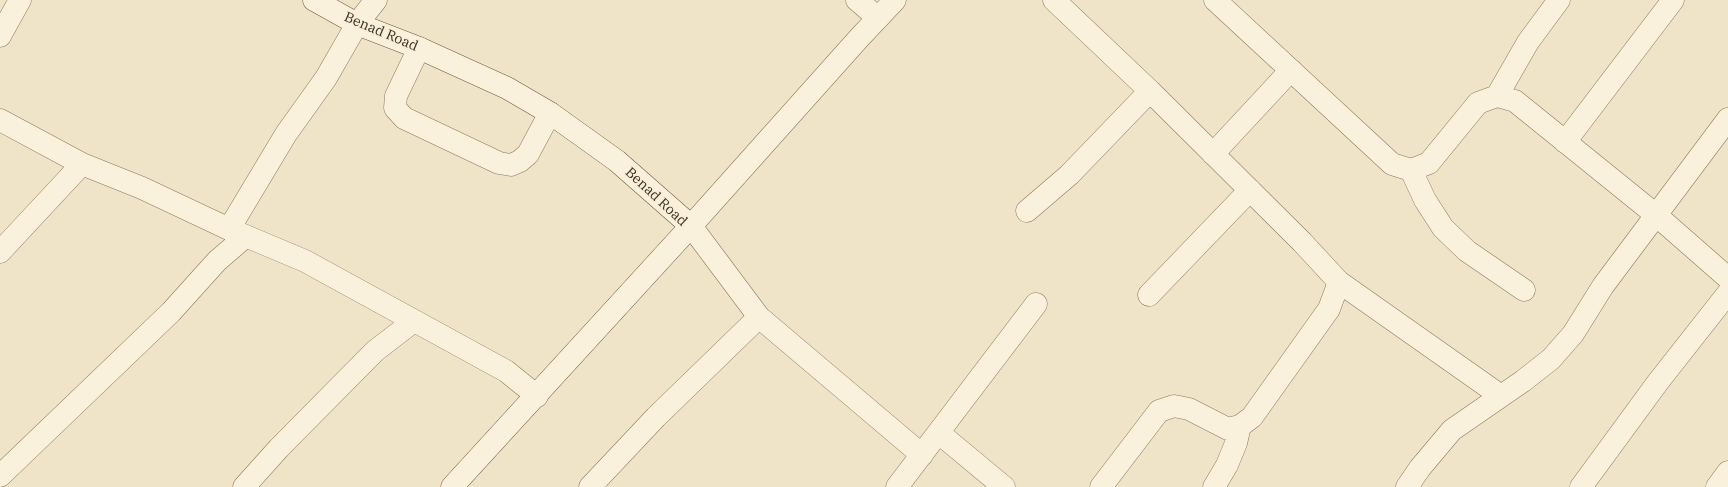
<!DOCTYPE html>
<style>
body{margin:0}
canvas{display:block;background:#f0e4c8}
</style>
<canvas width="1728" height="487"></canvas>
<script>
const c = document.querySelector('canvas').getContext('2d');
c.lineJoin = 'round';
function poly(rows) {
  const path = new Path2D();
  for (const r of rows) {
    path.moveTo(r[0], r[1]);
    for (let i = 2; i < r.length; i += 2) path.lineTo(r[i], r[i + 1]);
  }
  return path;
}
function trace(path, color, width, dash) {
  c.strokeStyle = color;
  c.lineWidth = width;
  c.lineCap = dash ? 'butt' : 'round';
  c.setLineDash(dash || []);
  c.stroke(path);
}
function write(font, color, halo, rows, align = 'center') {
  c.font = font + ' "IBM Plex Serif",serif';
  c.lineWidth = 3;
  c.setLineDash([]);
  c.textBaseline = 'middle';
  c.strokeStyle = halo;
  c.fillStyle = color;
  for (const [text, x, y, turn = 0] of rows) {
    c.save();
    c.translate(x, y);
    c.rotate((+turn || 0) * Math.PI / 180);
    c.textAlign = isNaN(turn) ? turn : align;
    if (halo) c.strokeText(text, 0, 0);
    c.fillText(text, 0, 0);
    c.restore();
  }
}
const minor = poly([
 [857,0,878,18],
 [1054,0,1150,91,1302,242,1339,282,1329,309,1252,417,1240,426,1228,429,1189,409,1174,406,1159,411,1101,487],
 [1215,0,1392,164,1411,170,1429,163,1478,103,1497,96,1515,101,1656,215,1728,278],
 [0,36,20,0],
 [419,48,396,96,395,108,404,118,499,163,511,165,520,161,528,154,550,113],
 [1497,96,1528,42,1559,0],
 [0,120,82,164,142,188,229,229,305,261,506,371,537,396],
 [1565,142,1673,0],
 [1213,154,1291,70],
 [1411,170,1425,200,1443,228,1467,251,1524,290],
 [1027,211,1069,175,1150,91],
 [229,229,286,134,326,78,357,24,376,0],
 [0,252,82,164],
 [1339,282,1501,396],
 [1149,295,1250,190],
 [759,317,922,455],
 [939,433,1004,487],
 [0,476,171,312,217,261,246,236],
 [244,487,279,448,375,351,414,321],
 [590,487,656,417,759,317,691,226],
 [897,487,1036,304],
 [1214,487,1227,465,1236,443,1240,426],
 [1407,487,1420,468,1452,430,1523,381,1551,359,1573,334,1603,286,1728,119],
 [1581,487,1658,382,1728,293],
 [1717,487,1728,472]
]);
const tertiary = poly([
 [691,226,860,37,895,0]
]);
const secondary = poly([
 [314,0,357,24,419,48,507,88,550,113,617,161,691,226,452,487]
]);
trace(minor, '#8d765c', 23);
trace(tertiary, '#8d765c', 23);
trace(secondary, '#6f573f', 23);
trace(minor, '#faf1dc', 22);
trace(tertiary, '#faf1dc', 22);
trace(secondary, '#faf1dc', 22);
write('14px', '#3d2e20', '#f7eed8', [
 ["Benad Road",381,32,23],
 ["Benad Road",656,197,43]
]);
</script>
